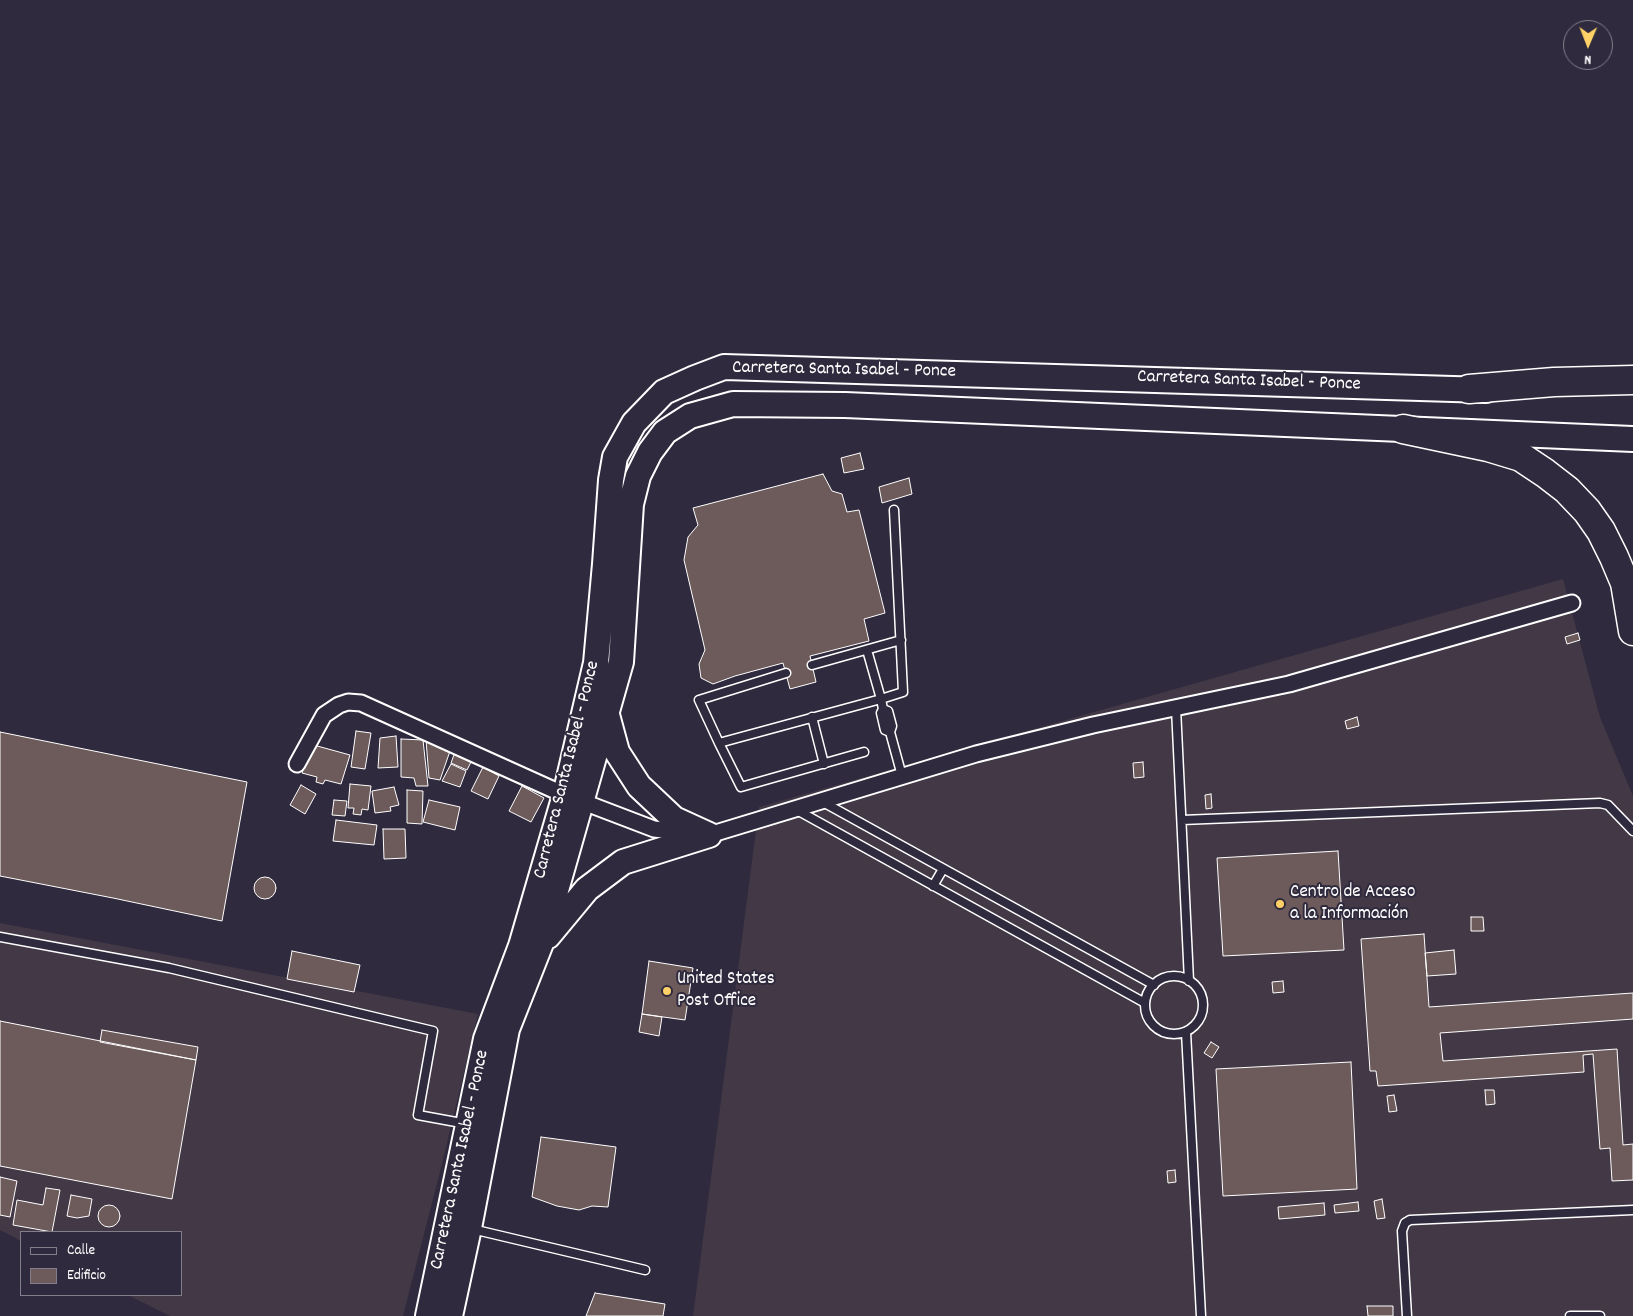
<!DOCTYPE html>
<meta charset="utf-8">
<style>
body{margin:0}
#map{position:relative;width:1633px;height:1316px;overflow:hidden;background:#2f2a3d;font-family:Dekko,sans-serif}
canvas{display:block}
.legend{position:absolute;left:20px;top:1231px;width:162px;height:65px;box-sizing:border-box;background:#2f2a3d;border:1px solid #827f8b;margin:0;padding:6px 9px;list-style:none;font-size:15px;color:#fff}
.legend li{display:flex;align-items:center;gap:10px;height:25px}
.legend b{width:25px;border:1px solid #827f8b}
.north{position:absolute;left:1563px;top:20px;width:50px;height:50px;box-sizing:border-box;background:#2f2a3d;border:1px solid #827f8b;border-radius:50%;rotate:181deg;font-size:14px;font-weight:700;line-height:20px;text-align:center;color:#fff}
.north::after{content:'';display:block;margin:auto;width:18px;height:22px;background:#ffd166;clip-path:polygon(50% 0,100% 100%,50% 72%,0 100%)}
</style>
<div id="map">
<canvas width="1633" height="1316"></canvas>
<ul class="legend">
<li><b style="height:6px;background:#2f2a3d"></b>Calle</li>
<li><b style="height:14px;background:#6d5a5a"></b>Edificio</li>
</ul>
<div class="north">N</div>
</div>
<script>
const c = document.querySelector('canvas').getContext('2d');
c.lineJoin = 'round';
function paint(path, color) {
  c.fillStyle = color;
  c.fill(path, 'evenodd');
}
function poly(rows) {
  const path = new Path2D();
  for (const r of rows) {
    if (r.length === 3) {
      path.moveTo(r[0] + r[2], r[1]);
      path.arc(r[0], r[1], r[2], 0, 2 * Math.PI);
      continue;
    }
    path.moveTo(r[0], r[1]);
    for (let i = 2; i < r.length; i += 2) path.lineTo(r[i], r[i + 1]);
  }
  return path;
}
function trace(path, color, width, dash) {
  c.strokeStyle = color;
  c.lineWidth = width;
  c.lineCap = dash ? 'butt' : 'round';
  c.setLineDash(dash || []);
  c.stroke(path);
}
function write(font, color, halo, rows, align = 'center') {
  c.font = font + ' Dekko,sans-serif';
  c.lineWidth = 4;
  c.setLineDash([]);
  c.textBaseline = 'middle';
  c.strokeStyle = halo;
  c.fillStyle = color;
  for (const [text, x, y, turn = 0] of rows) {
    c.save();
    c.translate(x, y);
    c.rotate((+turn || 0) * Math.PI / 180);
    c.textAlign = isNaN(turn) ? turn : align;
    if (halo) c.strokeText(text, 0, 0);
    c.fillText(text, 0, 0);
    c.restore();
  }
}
paint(poly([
 [1563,579,1600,717,1633,796,1633,1316,693,1316,759,807],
 [0,923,478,1014,442,1164,403,1316,170,1316,128,1295,181,1295,181,1232,21,1232,21,1241,0,1230]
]), '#423846');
const building = poly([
 [860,453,864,469,844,473,841,458,860,453],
 [823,474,832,491,842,494,847,512,859,510,885,613,864,619,869,641,810,656,816,682,790,689,783,663,735,676,713,684,701,678,699,664,705,650,684,560,688,537,698,525,693,508,823,474],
 [909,478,912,494,882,503,879,487,909,478],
 [1578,633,1580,640,1567,644,1565,637,1578,633],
 [1357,717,1359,726,1347,729,1345,721,1357,717],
 [356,731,371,733,365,769,351,767,356,731],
 [0,732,247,782,222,921,113,898,0,876,0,732],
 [396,736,398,767,378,768,380,738,396,736],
 [401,739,423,740,428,786,416,786,414,778,401,777,401,739],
 [426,740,450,751,440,780,429,778,426,740],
 [310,744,350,755,341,784,325,780,323,784,316,782,317,777,302,773,310,744],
 [455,752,472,760,467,770,451,763,455,752],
 [1143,762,1144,777,1134,778,1133,763,1143,762],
 [451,764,466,771,460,787,442,781,451,764],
 [483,767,499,776,488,799,471,791,483,767],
 [350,784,371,786,368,810,362,809,361,815,353,814,354,808,348,808,350,784],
 [301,785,316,794,305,814,290,805,301,785],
 [522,786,544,798,531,822,509,811,522,786],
 [394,787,399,805,390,807,391,811,375,813,372,791,394,787],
 [407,790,423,791,422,824,407,823,407,790],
 [1211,794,1212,808,1206,809,1205,795,1211,794],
 [334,800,347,801,345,816,332,815,334,800],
 [429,800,460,807,455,830,423,822,429,800],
 [336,820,377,825,374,845,333,841,336,820],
 [383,829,405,829,406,858,384,859,383,829],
 [1338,851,1344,950,1223,956,1217,858,1338,851],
 [265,888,11],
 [1471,917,1483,917,1484,931,1471,931,1471,917],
 [1424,934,1429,1007,1633,993,1633,1019,1440,1033,1443,1061,1617,1049,1623,1145,1633,1144,1633,1180,1612,1181,1610,1148,1600,1149,1593,1054,1583,1055,1584,1072,1378,1086,1376,1071,1370,1071,1361,939,1424,934],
 [1454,950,1456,974,1427,976,1425,953,1454,950],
 [292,951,360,965,354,992,287,979,292,951],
 [649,961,693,968,685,1020,642,1014,649,961],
 [1283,981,1284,992,1273,993,1272,982,1283,981],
 [642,1014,662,1017,659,1036,639,1032,642,1014],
 [0,1021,196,1060,172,1199,0,1166,0,1021],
 [102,1030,198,1047,196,1060,100,1042,102,1030],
 [1211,1042,1219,1047,1212,1058,1204,1053,1211,1042],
 [1351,1062,1357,1189,1223,1196,1216,1069,1351,1062],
 [1485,1090,1494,1090,1495,1104,1486,1105,1485,1090],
 [1394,1095,1397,1111,1389,1112,1387,1096,1394,1095],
 [541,1137,616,1147,608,1207,592,1206,579,1210,557,1206,532,1197,541,1137],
 [1175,1170,1176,1182,1168,1183,1167,1171,1175,1170],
 [0,1177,17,1181,10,1217,0,1215,0,1177],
 [46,1188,60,1190,52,1232,13,1225,17,1200,43,1205,46,1188],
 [71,1195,92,1199,89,1216,77,1218,67,1216,71,1195],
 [1382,1199,1385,1218,1377,1219,1374,1201,1382,1199],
 [1358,1202,1359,1211,1335,1213,1334,1205,1358,1202],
 [1324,1203,1325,1215,1279,1219,1278,1207,1324,1203],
 [109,1216,11],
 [595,1293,665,1304,663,1316,586,1316,595,1293],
 [1367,1306,1393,1306,1393,1316,1368,1316,1367,1306]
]);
paint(building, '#6d5a5a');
trace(building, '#fff', 1);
const lane = poly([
 [867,650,881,699,903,692,894,510],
 [812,665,901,640],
 [1176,708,1189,981],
 [883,709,888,711,892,726,890,732,902,776],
 [812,717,824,764],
 [719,743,699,700,786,673],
 [864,752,741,787,719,743,881,699,883,709,881,713,885,730,890,732],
 [821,801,1154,985],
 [795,809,1145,1003],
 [1182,820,1600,803,1608,805,1633,831],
 [933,886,943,869],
 [0,937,169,968,433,1031,418,1115,467,1124],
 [1174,1005,29],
 [1186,1032,1201,1316],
 [472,1229,645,1270],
 [1407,1316,1402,1231,1405,1223,1410,1220,1633,1210],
 [1570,1316,1600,1316]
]);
const street = poly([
 [297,764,324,715,339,705,348,702,361,703,565,795,654,829,709,835,976,754,1093,725,1289,684,1572,603]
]);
const primary = poly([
 [607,715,617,752,639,786,674,819,709,835],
 [548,936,587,889,623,862,709,835],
 [428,1316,486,1039,521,946,565,795,596,663,605,564,611,480,615,457,634,423,664,392,695,378,724,367,1486,390],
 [450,1316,469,1228,507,1029,541,943,621,662,631,504,638,476,650,452,665,432,690,416,733,404,845,405,1633,439]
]);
const highway = poly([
 [1469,389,1554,382,1633,380],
 [1403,429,1488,447,1521,457,1545,473,1567,490,1587,511,1601,531,1614,557,1625,583,1633,631]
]);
trace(lane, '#fff', 11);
trace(street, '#fff', 19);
trace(primary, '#fff', 28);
trace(highway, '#fff', 31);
trace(lane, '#2f2a3d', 8);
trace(street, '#2f2a3d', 15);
trace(primary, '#2f2a3d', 24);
trace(highway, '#2f2a3d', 28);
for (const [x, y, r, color] of [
 [1280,904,5,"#ffd166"],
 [667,991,5,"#ffd166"]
]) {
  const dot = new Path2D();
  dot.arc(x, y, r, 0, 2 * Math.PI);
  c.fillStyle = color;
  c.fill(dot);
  trace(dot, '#2f2a3d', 2);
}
write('19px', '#fff', '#2f2a3d', [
 ["Carretera Santa Isabel - Ponce",844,371,1],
 ["Carretera Santa Isabel - Ponce",1249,382,2],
 ["Carretera Santa Isabel - Ponce",568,770,-76],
 ["Carretera Santa Isabel - Ponce",461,1160,-78]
]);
write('19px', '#fff', '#2f2a3d', [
 ["Centro de Acceso",1290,893],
 ["a la Información",1290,915],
 ["United States",677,980],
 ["Post Office",677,1002]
], 'left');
</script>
